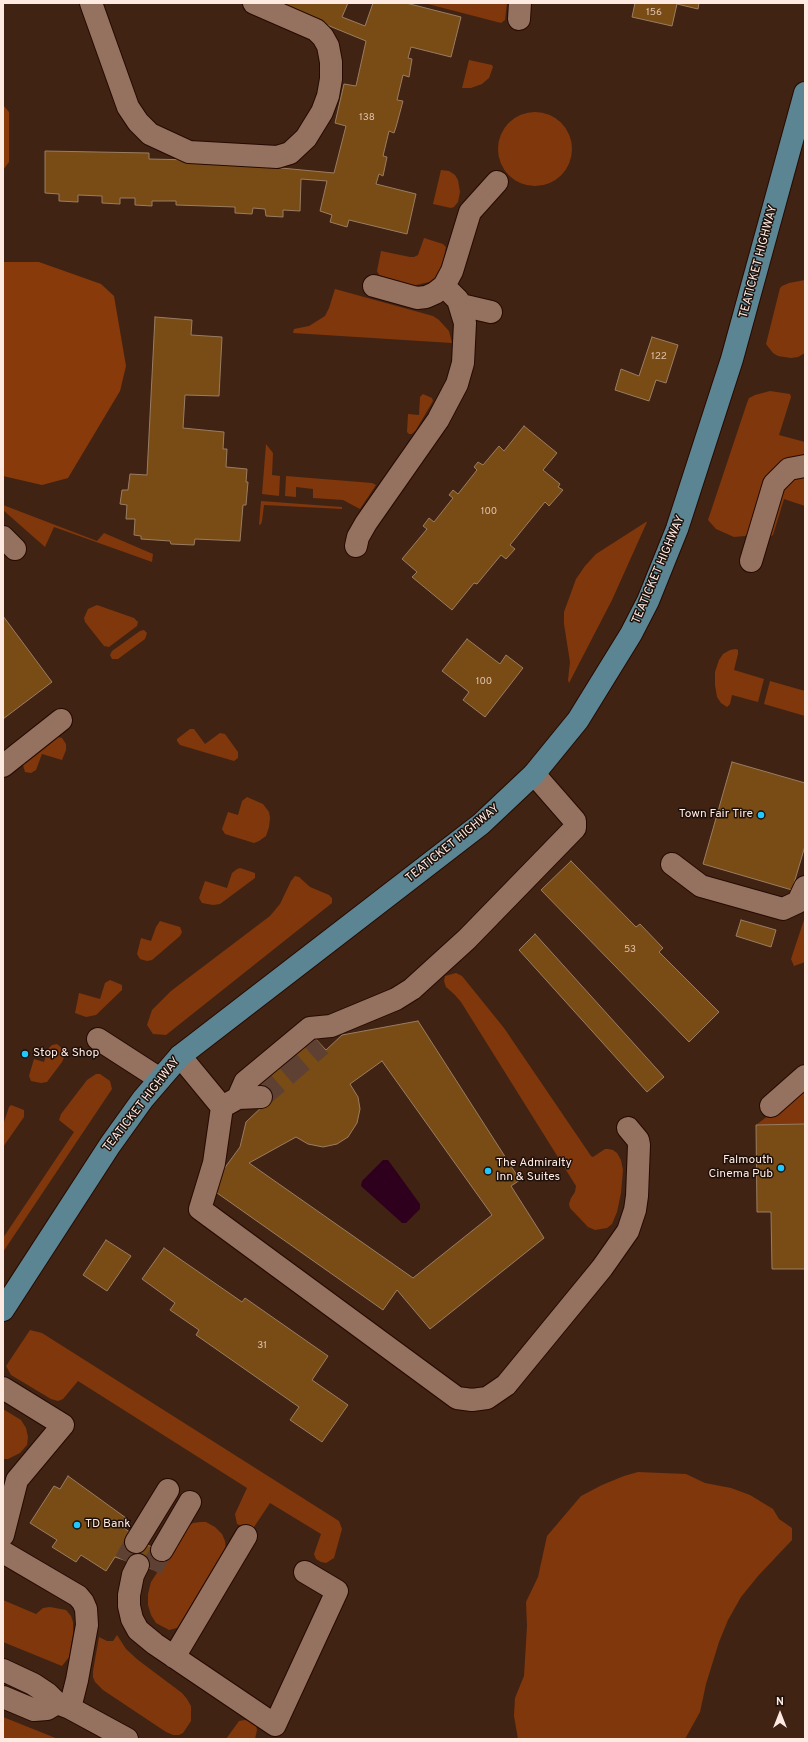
<!DOCTYPE html>
<style>
body{margin:0}
#map{position:relative;width:808px;height:1742px;overflow:hidden;background:#412314;font-family:Overpass,sans-serif}
canvas{display:block}
.frame{position:absolute;inset:0;border:4px solid #ffeae1;pointer-events:none}
.north{position:absolute;left:760px;top:1694px;width:40px;height:40px;-webkit-text-stroke:3px #1e100a;paint-order:stroke;rotate:0deg;font-size:11px;font-weight:700;line-height:16px;text-align:center;color:#ffeae1}
.north::after{content:'';display:block;margin:auto;width:14px;height:18px;background:#ffeae1;clip-path:polygon(50% 0,100% 100%,50% 72%,0 100%)}
</style>
<div id="map">
<canvas width="808" height="1742"></canvas>
<div class="frame"></div>
<div class="north">N</div>
</div>
<script>
const c = document.querySelector('canvas').getContext('2d');
c.lineJoin = 'round';
function paint(path, color) {
  c.fillStyle = color;
  c.fill(path, 'evenodd');
}
function poly(rows) {
  const path = new Path2D();
  for (const r of rows) {
    if (r.length === 3) {
      path.moveTo(r[0] + r[2], r[1]);
      path.arc(r[0], r[1], r[2], 0, 2 * Math.PI);
      continue;
    }
    path.moveTo(r[0], r[1]);
    for (let i = 2; i < r.length; i += 2) path.lineTo(r[i], r[i + 1]);
  }
  return path;
}
function trace(path, color, width, dash) {
  c.strokeStyle = color;
  c.lineWidth = width;
  c.lineCap = dash ? 'butt' : 'round';
  c.setLineDash(dash || []);
  c.stroke(path);
}
function write(font, color, halo, rows, align = 'center') {
  c.font = font + ' Overpass,sans-serif';
  c.lineWidth = 3;
  c.setLineDash([]);
  c.textBaseline = 'middle';
  c.strokeStyle = halo;
  c.fillStyle = color;
  for (const [text, x, y, turn = 0] of rows) {
    c.save();
    c.translate(x, y);
    c.rotate((+turn || 0) * Math.PI / 180);
    c.textAlign = isNaN(turn) ? turn : align;
    if (halo) c.strokeText(text, 0, 0);
    c.fillText(text, 0, 0);
    c.restore();
  }
}
paint(poly([
 [424,3,507,3,505,20,501,23],
 [469,60,492,65,493,67,489,78,482,84,471,88,462,88],
 [535,149,37],
 [441,170,449,171,455,175,458,180,460,192,458,202,454,207,451,208,433,204],
 [424,238,443,244,446,247,442,266,436,277,429,282,412,286,379,275,377,271,381,251,410,257,414,257,418,255],
 [805,280,805,353,798,357,791,358,778,356,773,353,766,344,780,288,782,286,789,283],
 [335,289,433,316,439,320,449,331,452,343,293,333,294,329,309,326,325,316,329,308],
 [770,391,790,394,791,397,779,435,805,442,805,457,750,533,745,536,734,537,716,529,708,520,747,403,749,398,755,395],
 [423,394,432,398,433,401,416,430,412,434,409,434,407,432,408,414,419,415,420,397],
 [266,444,273,453,272,475,280,476,279,496,262,494],
 [805,475,805,506,784,499,773,535,770,537,768,536,786,482],
 [286,476,372,483,376,485,360,509,343,500,313,498,313,489,296,487,296,497,285,496],
 [261,501,342,507,342,509,264,505,262,521,261,524,259,525],
 [3,505,97,541,104,533,153,554,152,562,54,527,45,547,3,510],
 [646,522,647,522,612,600,569,683,568,680,570,662,564,624,564,612,576,579,585,566,596,554],
 [97,605,134,618,138,622,137,626,109,647,104,646,85,622,84,618,88,609],
 [144,630,147,633,145,639,118,659,112,659,110,655,112,651,140,631],
 [736,649,738,650,738,654,734,670,764,679,758,702,732,695,730,704,727,707,721,703,717,697,715,685,715,672,719,660,723,654,730,650],
 [770,681,805,691,805,716,764,704],
 [190,729,194,729,205,744,220,733,225,734,238,752,238,758,234,761,180,745,177,741,177,739],
 [58,737,62,738,66,744,66,750,62,760,42,754,36,770,31,773,25,772,23,765,25,761,54,738],
 [247,797,263,804,269,812,270,818,269,827,266,836,259,841,254,843,225,834,222,829,228,812,238,815,242,801],
 [240,868,255,873,255,878,220,904,213,905,202,903,199,898,205,881,227,888,232,873,237,869],
 [295,876,299,877,310,887,329,895,332,898,332,903,166,1035,153,1034,147,1025,152,1010,171,991,270,916,280,904,291,881],
 [805,917,805,962,794,966,791,959],
 [160,921,180,927,182,932,180,936,152,960,147,961,140,959,137,954,141,938,151,941,156,927],
 [456,973,462,976,504,1028,591,1156,593,1157,605,1149,608,1149,613,1150,617,1153,621,1160,623,1170,621,1193,617,1212,612,1224,607,1228,595,1230,588,1227,570,1208,569,1204,571,1198,575,1192,576,1186,461,1002,455,995,446,987,444,981,445,976],
 [110,980,122,985,122,990,96,1015,86,1017,75,1013,79,993,100,999,105,983],
 [57,1044,64,1050,65,1055,62,1062,47,1082,41,1083,31,1081,29,1076,34,1059,44,1062,48,1049,52,1045],
 [96,1074,100,1074,110,1081,112,1089,3,1252,3,1238,74,1132,59,1120,61,1114,87,1080],
 [805,1088,805,1124,756,1125],
 [11,1105,24,1110,24,1117,3,1147,3,1125,9,1107],
 [30,1330,42,1333,339,1521,342,1529,334,1558,326,1563,321,1562,316,1559,314,1554,321,1534,270,1503,254,1527,249,1529,237,1524,235,1514,247,1488,78,1381,63,1399,58,1401,51,1399,11,1375,6,1366],
 [3,1409,21,1420,26,1428,28,1437,27,1445,20,1453,8,1459,3,1459],
 [638,1472,686,1474,705,1483,731,1488,750,1495,773,1509,779,1519,792,1528,792,1540,758,1576,741,1597,728,1620,719,1642,706,1684,700,1712,685,1739,518,1739,514,1716,515,1698,524,1676,527,1626,526,1602,538,1577,547,1536,581,1496,602,1485,624,1476],
 [200,1522,206,1522,215,1527,222,1534,225,1541,226,1550,181,1627,169,1630,156,1623,151,1615,148,1605,148,1594,151,1582,187,1527,193,1523],
 [3,1600,36,1614,43,1608,50,1607,66,1610,71,1616,73,1622,73,1634,69,1657,62,1666,3,1642],
 [117,1635,126,1649,138,1660,182,1693,187,1699,191,1706,191,1721,183,1733,179,1735,173,1735,166,1732,103,1690,95,1682,93,1677,93,1671,99,1637,107,1641,113,1641],
 [3,1717,58,1739,3,1739],
 [245,1720,251,1721,256,1725,257,1730,255,1739,226,1739,239,1721]
]), '#80370c');
paint(poly([
 [3,105,9,112,9,162,3,170],
 [3,262,39,262,101,284,114,296,126,366,120,391,68,478,42,485,3,476]
]), '#883a0a');
paint(poly([
 [383,1160,388,1160,420,1204,420,1209,406,1223,402,1223,361,1186,362,1181]
]), '#2e001e');
const building = poly([
 [285,3,348,3,342,17,365,26,373,3,406,3,461,17,451,57,411,47,408,58,412,59,409,77,403,75,397,100,403,101,396,127,394,133,389,131,383,156,387,157,383,176,379,174,376,184,416,194,407,234,349,220,347,227,330,222,332,215,320,211,327,181,301,179,300,211,283,210,283,217,266,216,265,209,253,208,252,214,235,213,235,207,176,205,176,201,152,201,152,206,135,205,135,198,120,198,120,204,102,203,102,196,78,195,78,202,59,201,59,194,45,193,45,151,149,153,149,159,281,162,281,168,334,173,346,126,335,123,344,84,356,86,366,41,283,7,285,3],
 [635,3,699,3,698,9,677,4,672,26,632,17,635,3],
 [155,317,192,320,191,335,222,337,219,396,185,395,183,428,224,432,223,449,227,449,226,467,247,469,246,482,248,482,246,505,243,505,240,541,195,539,194,545,171,544,170,541,141,539,141,536,134,535,135,519,126,519,127,505,120,504,122,490,128,490,130,474,147,475,155,317],
 [652,337,678,345,666,383,656,380,649,401,615,390,621,369,639,376,652,337],
 [524,426,557,453,543,470,560,484,558,487,563,490,549,506,545,502,510,545,515,549,506,559,501,555,477,584,474,583,452,610,412,577,417,572,402,559,427,529,423,526,429,518,434,522,453,498,449,495,453,490,458,494,477,470,474,467,478,462,483,465,499,446,504,451,524,426],
 [3,616,52,682,3,719,3,616],
 [467,639,500,664,506,655,523,668,485,717,463,700,469,692,442,671,467,639],
 [732,762,805,783,805,846,792,890,703,864,732,762],
 [571,861,636,927,640,924,663,948,659,952,719,1012,689,1042,541,890,571,861],
 [741,920,776,930,771,947,736,936,741,920],
 [535,934,664,1077,647,1092,519,950,535,934],
 [418,1021,520,1180,511,1186,544,1238,430,1329,397,1290,383,1310,210,1188,240,1147,246,1122,266,1103,252,1088,312,1035,326,1050,342,1035,418,1021],
 [382,1061,492,1215,413,1278,249,1163,296,1137,308,1144,323,1147,337,1144,348,1137,357,1123,360,1109,358,1097,350,1084,382,1061],
 [805,1124,805,1269,772,1269,771,1212,757,1212,756,1125,805,1124],
 [106,1240,131,1256,107,1291,83,1275,106,1240],
 [164,1248,242,1302,245,1298,328,1356,312,1380,348,1405,322,1442,290,1420,299,1407,196,1335,199,1330,170,1310,175,1303,142,1279,164,1248],
 [68,1476,126,1518,121,1526,131,1533,136,1542,170,1552,158,1571,115,1557,106,1571,81,1555,76,1562,52,1547,57,1540,30,1523,54,1486,60,1489,68,1476]
]);
paint(building, '#794c16');
trace(building, '#997d62', 1);
trace(poly([
 [261,1097,321,1045],
 [125,1561,136,1542],
 [151,1569,162,1550]
]), '#5e4133', 22, [22, 11]);
const minor = poly([
 [91,3,128,107,138,122,150,134,189,152,277,157,290,153,306,138,322,112,328,96,331,79,331,62,328,46,323,37,316,30,254,3],
 [519,19,520,3],
 [374,286,417,298,426,297,435,293,444,286,452,271,470,212,497,182],
 [461,305,491,312],
 [3,537,15,549],
 [356,546,358,537,366,523,438,420,457,384,463,363,465,323,458,300,444,286],
 [751,561,774,484,789,469,805,466],
 [3,766,61,720],
 [672,864,701,886,783,909,798,902,805,887],
 [98,1039,160,1079],
 [180,1056,222,1107,238,1098,261,1097],
 [238,1098,245,1082,310,1028,331,1026,396,999,412,989,467,939,575,828,575,821,534,774],
 [771,1106,805,1076],
 [222,1107,214,1163,200,1209,457,1398,472,1400,487,1398,506,1385,602,1268,628,1231,635,1210,637,1196,639,1145,638,1140,628,1128],
 [3,1388,63,1425,17,1480,3,1535],
 [136,1542,168,1490],
 [162,1550,190,1502],
 [3,1552,78,1596,83,1602,86,1609,87,1625,77,1680,70,1708],
 [138,1565,133,1575,129,1595,129,1606,132,1619,138,1630,155,1644,275,1725,337,1591,305,1572],
 [174,1657,246,1536],
 [3,1670,33,1684,48,1694,57,1703,70,1708,127,1739],
 [3,1697,34,1710,47,1709,57,1703]
]);
const major = poly([
 [3,1310,110,1145,143,1099,180,1056,481,824,534,774,578,720,631,634,648,601,677,529,732,359,805,93]
]);
trace(minor, '#260a01', 24);
trace(major, '#260a01', 24);
trace(minor, '#957160', 22);
trace(major, '#5b8592', 22);
for (const [x, y, r, color] of [
 [761,815,4,"#1fc9fd"],
 [25,1054,4,"#1fc9fd"],
 [781,1168,4,"#1fc9fd"],
 [488,1171,4,"#1fc9fd"],
 [77,1525,4,"#1fc9fd"]
]) {
  const dot = new Path2D();
  dot.arc(x, y, r, 0, 2 * Math.PI);
  c.fillStyle = color;
  c.fill(dot);
  trace(dot, '#1e100a', 1.5);
}
write('10px', '#dec2ae', null, [
 ["156",654,13],
 ["138",367,118],
 ["122",659,357],
 ["100",489,512],
 ["100",484,682],
 ["53",630,950],
 ["31",262,1346]
]);
write('12px', '#ffeae1', '#1e100a', [
 ["TEATICKET HIGHWAY",759,262,-75],
 ["TEATICKET HIGHWAY",659,570,-67],
 ["TEATICKET HIGHWAY",453,844,-39],
 ["TEATICKET HIGHWAY",142,1105,-52]
]);
write('12px', '#ffeae1', '#1e100a', [
 ["Town Fair Tire",753,815,"right"],
 ["Stop & Shop",33,1054],
 ["Falmouth",773,1161,"right"],
 ["Cinema Pub",773,1175,"right"],
 ["The Admiralty",496,1164],
 ["Inn & Suites",496,1178],
 ["TD Bank",85,1525]
], 'left');
</script>
